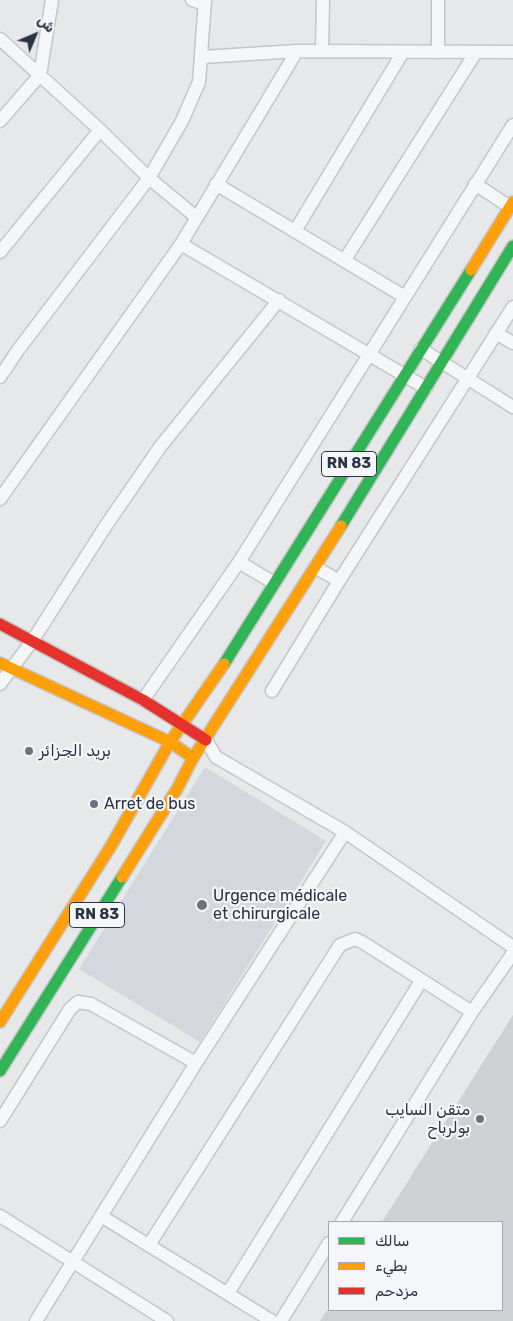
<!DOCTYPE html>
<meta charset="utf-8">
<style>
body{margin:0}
#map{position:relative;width:513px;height:1321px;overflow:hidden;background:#e6e8ea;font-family:Rubik,"Noto Naskh Arabic",sans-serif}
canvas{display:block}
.legend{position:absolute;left:328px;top:1221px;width:175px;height:90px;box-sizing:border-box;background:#f4f6f9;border:1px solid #a4a8b1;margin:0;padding:6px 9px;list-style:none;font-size:15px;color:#2b3445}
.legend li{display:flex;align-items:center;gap:10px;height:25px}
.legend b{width:25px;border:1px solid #a4a8b1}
.north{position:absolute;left:10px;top:10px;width:50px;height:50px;-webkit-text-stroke:4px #f4f6f9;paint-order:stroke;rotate:45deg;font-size:14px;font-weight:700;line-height:20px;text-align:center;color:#2b3445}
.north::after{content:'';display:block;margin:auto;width:18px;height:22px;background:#2b3445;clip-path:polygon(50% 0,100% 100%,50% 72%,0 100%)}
</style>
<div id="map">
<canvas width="513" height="1321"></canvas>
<ul class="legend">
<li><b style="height:6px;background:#30b455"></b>سالك</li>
<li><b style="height:6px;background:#ff9f0a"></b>بطيء</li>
<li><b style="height:6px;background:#e5322d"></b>مزدحم</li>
</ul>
<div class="north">ش</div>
</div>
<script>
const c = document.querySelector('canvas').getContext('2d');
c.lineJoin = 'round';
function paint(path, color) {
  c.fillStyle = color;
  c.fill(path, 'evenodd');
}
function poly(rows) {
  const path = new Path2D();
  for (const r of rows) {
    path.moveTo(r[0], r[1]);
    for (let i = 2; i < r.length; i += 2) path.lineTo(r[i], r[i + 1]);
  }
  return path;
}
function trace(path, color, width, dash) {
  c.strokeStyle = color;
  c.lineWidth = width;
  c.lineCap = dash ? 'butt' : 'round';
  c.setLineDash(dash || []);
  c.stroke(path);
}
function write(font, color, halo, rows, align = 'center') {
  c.font = font + ' Rubik,"Noto Naskh Arabic",sans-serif';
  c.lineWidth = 4.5;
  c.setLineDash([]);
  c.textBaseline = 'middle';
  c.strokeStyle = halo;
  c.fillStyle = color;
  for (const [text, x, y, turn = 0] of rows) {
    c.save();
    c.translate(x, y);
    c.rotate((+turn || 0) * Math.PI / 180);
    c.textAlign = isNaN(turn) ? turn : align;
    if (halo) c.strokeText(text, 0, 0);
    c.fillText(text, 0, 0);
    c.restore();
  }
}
paint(poly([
 [205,767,326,841,200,1042,79,969]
]), '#d4d7dd');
paint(poly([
 [513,1015,513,1321,320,1321,327,1310,502,1310,502,1222,382,1222]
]), '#ced0d3');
const street = poly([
 [192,0,204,4],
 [438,0,438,52],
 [0,39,100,130,149,178,196,217],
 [322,51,323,0],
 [202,57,297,51,513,52],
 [0,121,40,75,52,0],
 [216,184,405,297],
 [475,184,510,207],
 [295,231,403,52],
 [181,244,426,388],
 [0,252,100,130],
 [344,261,476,52],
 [496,333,513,343],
 [421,349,513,407],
 [0,377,18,350,149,178,182,121,199,82,205,0],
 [0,499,181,244,297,51],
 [239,562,274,583],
 [315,567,339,581],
 [0,684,33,640,105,527,160,447,279,300],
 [272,691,339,581,513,307],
 [143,700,239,562,513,125],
 [206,740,216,757,345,832,513,947],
 [0,1121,70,1009,78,1002,91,1004,196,1063],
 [0,1216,167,1321],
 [101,1216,272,1321],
 [342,1222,472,1012,513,953],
 [149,1245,340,945,355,939,362,942,472,1012],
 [228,1293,421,981],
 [36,1321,196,1063,345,832],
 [281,1321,329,1243]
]);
const fast = poly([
 [341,526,513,246],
 [224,664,471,270],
 [0,1071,122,877]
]);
const slow = poly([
 [471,270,513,202],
 [0,663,170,742,193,758],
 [122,877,177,789,193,758,341,526],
 [0,1022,111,846,170,742,224,664]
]);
const jam = poly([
 [0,624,143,700,206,740]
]);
trace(street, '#c4c6c8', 15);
trace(fast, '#c4c6c8', 14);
trace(slow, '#c4c6c8', 14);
trace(jam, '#c4c6c8', 14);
trace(street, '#f5f6f7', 12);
trace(fast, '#30b455', 11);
trace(slow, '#ff9f0a', 11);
trace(jam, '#e5322d', 11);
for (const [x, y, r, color] of [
 [29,751,5,"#6c737f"],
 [94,804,5,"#6c737f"],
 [202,905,6,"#6c737f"],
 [480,1119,5,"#6c737f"]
]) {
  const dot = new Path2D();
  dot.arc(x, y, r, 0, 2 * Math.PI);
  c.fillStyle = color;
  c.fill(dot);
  trace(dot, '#f4f6f9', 2);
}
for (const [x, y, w] of [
 [349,464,55],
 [97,915,55]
]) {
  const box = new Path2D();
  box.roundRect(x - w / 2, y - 12.5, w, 25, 4);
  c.fillStyle = '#f4f6f9';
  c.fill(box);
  trace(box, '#2b3445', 1);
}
write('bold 15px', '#2b3445', null, [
 ["RN 83",349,464],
 ["RN 83",97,915]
]);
write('16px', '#2b3445', '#f4f6f9', [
 ["بريد الجزائر",39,751],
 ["Arret de bus",104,804],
 ["Urgence médicale",213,896],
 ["et chirurgicale",213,914],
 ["متقن السايب",470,1110,"right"],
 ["بولرباح",470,1128,"right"]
], 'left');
</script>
